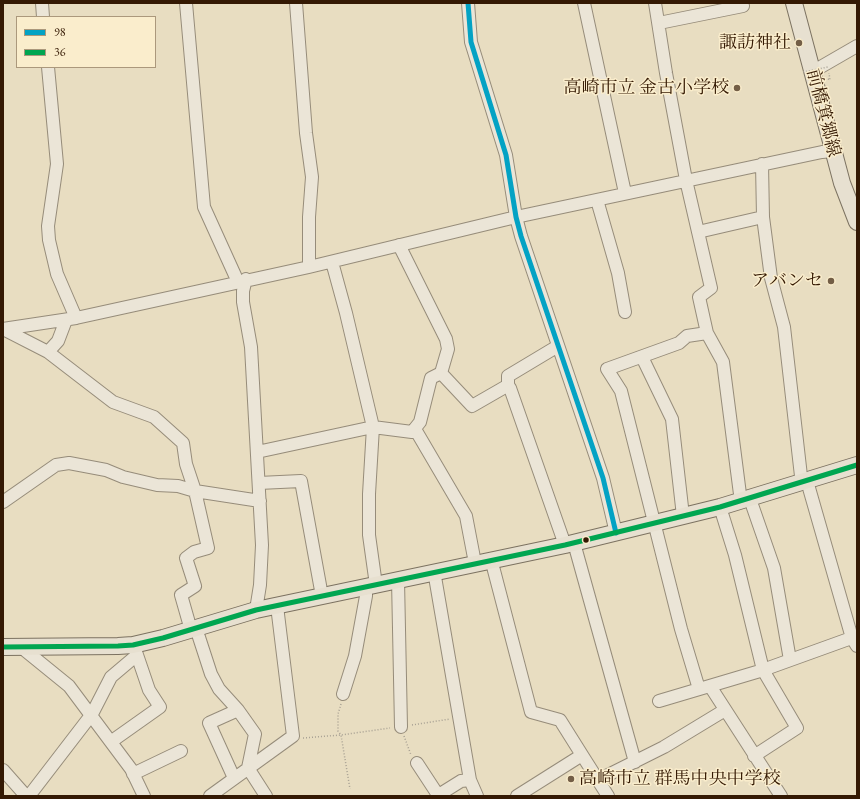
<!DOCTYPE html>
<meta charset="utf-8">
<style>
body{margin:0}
#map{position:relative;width:860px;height:799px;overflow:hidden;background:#e8ddc1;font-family:"EB Garamond",serif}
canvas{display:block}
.frame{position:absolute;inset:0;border:4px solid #341903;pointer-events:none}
.legend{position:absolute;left:16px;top:16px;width:140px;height:52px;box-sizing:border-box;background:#faedcc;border:1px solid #ab987c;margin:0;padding:5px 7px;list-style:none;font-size:12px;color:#341903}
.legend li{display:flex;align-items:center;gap:8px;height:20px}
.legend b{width:20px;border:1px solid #ab987c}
</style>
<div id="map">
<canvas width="860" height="799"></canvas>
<div class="frame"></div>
<ul class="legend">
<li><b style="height:5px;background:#03a2c4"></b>98</li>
<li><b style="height:5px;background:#00a651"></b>36</li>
</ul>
</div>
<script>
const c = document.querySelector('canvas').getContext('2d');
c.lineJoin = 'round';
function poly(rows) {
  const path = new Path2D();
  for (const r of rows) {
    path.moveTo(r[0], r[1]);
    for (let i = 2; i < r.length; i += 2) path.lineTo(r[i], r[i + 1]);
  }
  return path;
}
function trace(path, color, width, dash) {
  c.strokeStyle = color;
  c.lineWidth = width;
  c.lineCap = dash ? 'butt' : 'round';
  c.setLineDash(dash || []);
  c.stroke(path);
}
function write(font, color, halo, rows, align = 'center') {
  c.font = font + ' "EB Garamond","Noto Serif JP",serif';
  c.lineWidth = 3;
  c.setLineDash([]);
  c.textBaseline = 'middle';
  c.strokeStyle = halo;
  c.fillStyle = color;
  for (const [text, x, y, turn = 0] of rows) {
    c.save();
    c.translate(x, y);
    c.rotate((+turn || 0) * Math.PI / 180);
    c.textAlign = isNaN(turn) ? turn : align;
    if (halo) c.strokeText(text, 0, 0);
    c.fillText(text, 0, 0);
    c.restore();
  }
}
const minor = poly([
 [42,3,43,17],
 [186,3,204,207,238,282],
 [296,3,306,133,312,177,309,217,309,267],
 [468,3,471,42,506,155,516,217,521,236,603,478,616,533],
 [584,3,625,193],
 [655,3,666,73,686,180,711,288,699,297,707,333,723,362,741,502],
 [659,23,743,6],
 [48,67,57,164,48,226,49,240,57,274,76,318],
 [812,72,857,46],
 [762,164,763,217,771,278,784,327,801,476,807,481,852,638,857,646],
 [597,200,618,273,625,312],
 [698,232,763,217],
 [332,262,346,313,373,427,369,494,369,535,376,585],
 [246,279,243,291,243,302,251,347,262,545,260,585,256,610],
 [3,329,76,318,309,267,516,217,822,152,833,151],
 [3,329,48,352,113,402,154,417,183,443,186,464,195,491,208,548,194,552,186,558,195,586,181,595,191,630],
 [48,352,58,341,66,320],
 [642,357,672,419,683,516],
 [441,373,472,406,505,387,510,388,565,545],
 [508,387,508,376,558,346],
 [415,429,466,516,475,563],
 [257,452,373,427,412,432,420,422,431,378,441,373,448,349,446,339,399,245],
 [259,483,301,481,322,596],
 [750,499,774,568,790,660],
 [3,502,56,465,69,463,106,470,123,477,157,485,178,486,195,491,260,501],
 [720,507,735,555,763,670,797,728,754,756],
 [574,543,635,762],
 [491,559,531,712,560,720,582,755],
 [434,571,470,780,477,796],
 [398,580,401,727],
 [196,628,211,674,219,689,238,710,255,734,248,768,266,796],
 [21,647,69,686,131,769,144,796],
 [710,686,781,796],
 [699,689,681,629,621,391,607,369,679,343,687,336,707,333],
 [343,694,355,656,366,596,366,587],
 [659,701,760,671,857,636],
 [112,741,160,707,149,690,135,649],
 [417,763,438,795],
 [3,770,26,796],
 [133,774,181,751],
 [234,778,209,723,238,710],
 [598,780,664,747,725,710],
 [29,796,92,714,111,677,137,655],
 [210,796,293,736,277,606],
 [437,796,461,781,470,780],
 [517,796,582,755,608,796]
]);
const major = poly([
 [794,3,842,183,857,222],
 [3,647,118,646,133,645,163,638,256,610,565,545,720,507,857,465]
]);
trace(minor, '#968c7a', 14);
trace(major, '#7c7261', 18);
trace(poly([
 [828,79,830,80,829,73],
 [341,704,338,714,338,731,341,735,350,789],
 [412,725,450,719],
 [404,736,411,755],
 [303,738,341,735,390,728]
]), '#a7a093', 1.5, [1, 2]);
trace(minor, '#ebe5d7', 12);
trace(major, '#e7e0d0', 16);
trace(poly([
 [803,72,828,67]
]), '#a7a093', 1.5, [1, 2]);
trace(poly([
 [468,3,471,42,506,155,516,217,521,236,603,478,616,533]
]), '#03a2c4', 5);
trace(poly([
 [3,647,118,646,133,645,163,638,256,610,565,545,720,507,857,465]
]), '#00a651', 5);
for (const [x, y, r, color] of [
 [799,43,4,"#735e46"],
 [737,88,4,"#735e46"],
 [831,281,4,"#735e46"],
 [586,540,3.5,"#341903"],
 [571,779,4,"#735e46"]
]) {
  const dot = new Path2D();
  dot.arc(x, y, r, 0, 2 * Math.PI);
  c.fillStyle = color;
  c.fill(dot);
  trace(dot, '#faedcc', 1.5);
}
write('18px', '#341903', '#faedcc', [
 ["諏訪神社",791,43],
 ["高崎市立 金古小学校",729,88],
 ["アバンセ",823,281],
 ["高崎市立 群馬中央中学校",579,779,"left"]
], 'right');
write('18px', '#341903', '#faedcc', [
 ["前橋箕郷線",823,113,76]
]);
</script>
